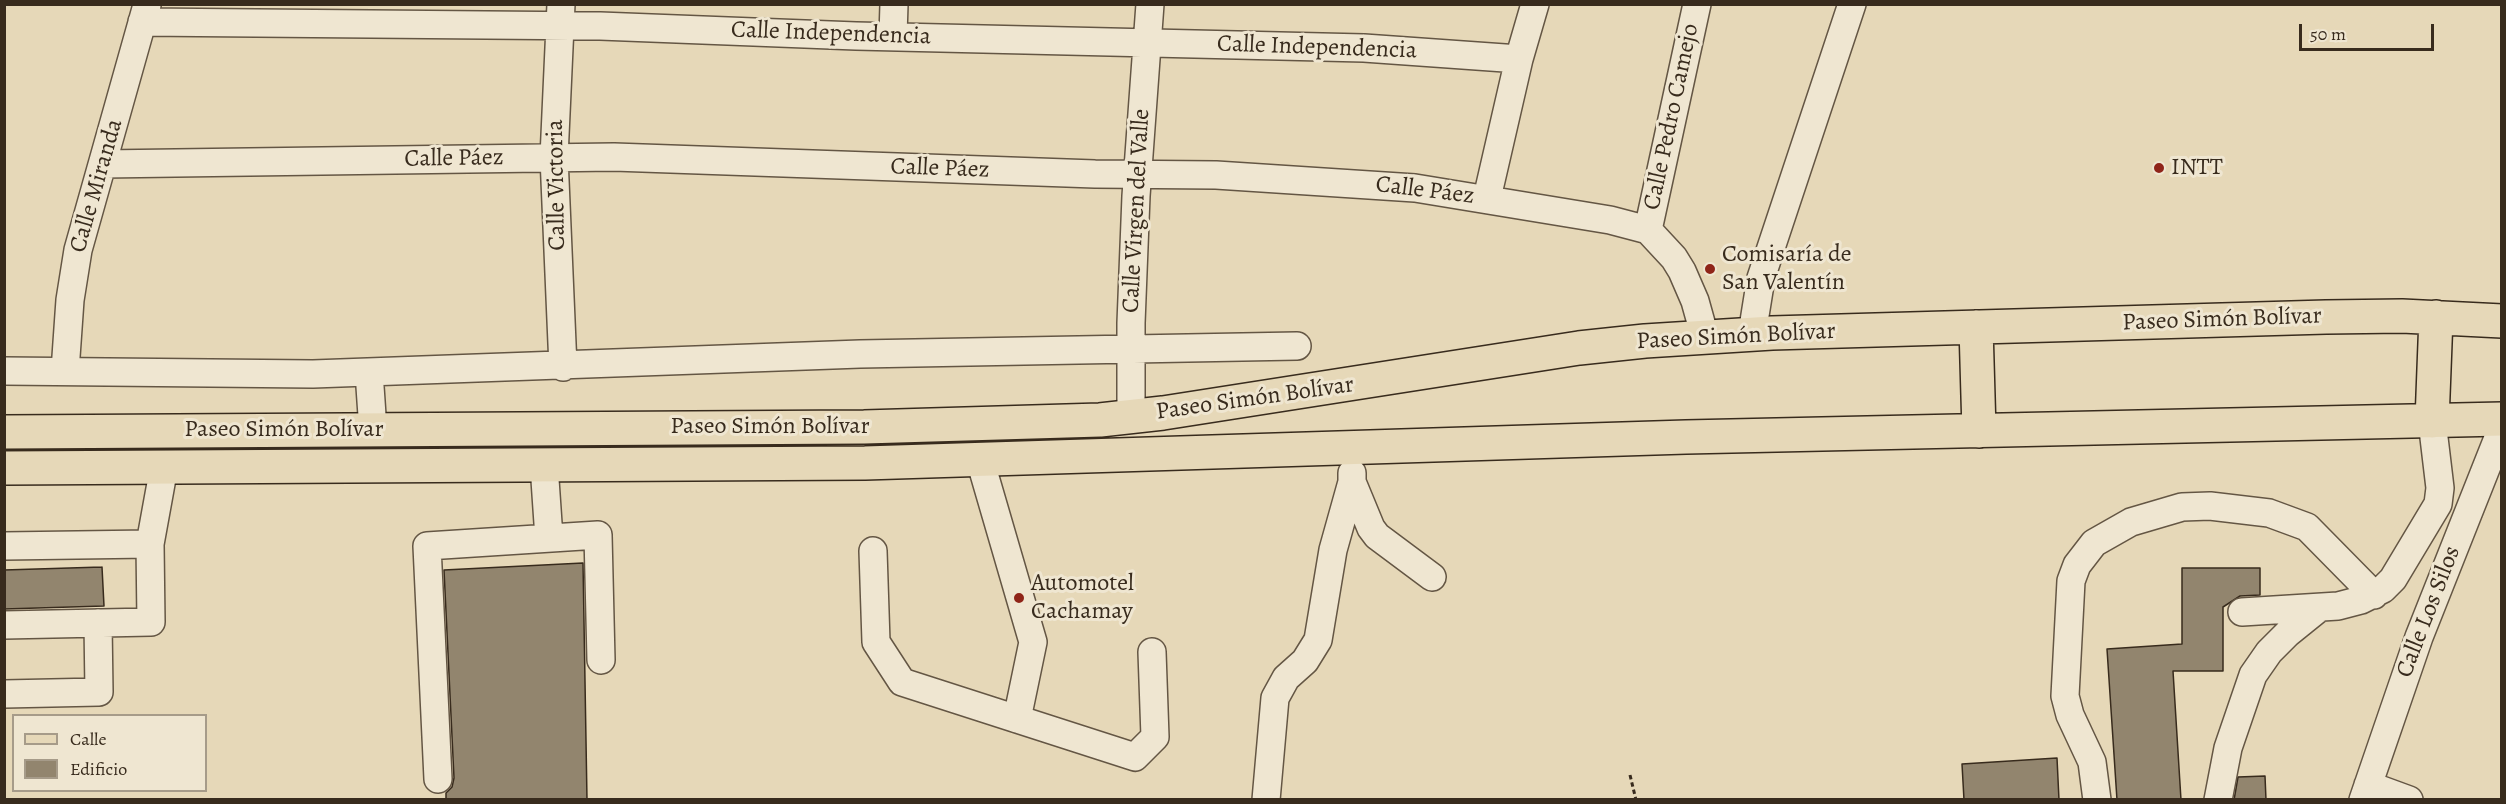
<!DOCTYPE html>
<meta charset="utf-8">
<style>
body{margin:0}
#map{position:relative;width:2506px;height:804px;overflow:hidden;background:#e6d8b8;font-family:Alegreya,serif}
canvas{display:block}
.frame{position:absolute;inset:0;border:6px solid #382b1d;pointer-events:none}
.legend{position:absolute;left:12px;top:714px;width:195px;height:78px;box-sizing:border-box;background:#efe6d1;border:2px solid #a69b89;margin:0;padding:8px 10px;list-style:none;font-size:18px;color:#382b1d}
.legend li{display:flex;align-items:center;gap:12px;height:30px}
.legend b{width:30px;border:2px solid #a69b89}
.scale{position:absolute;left:2299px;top:24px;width:135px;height:27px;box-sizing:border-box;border:3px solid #382b1d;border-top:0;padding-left:8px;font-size:18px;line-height:21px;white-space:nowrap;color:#382b1d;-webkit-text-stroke:4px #efe6d1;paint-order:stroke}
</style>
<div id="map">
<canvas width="2506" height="804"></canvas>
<div class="frame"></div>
<ul class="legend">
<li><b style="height:8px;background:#e6d8b8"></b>Calle</li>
<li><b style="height:16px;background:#92856e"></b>Edificio</li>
</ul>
<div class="scale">50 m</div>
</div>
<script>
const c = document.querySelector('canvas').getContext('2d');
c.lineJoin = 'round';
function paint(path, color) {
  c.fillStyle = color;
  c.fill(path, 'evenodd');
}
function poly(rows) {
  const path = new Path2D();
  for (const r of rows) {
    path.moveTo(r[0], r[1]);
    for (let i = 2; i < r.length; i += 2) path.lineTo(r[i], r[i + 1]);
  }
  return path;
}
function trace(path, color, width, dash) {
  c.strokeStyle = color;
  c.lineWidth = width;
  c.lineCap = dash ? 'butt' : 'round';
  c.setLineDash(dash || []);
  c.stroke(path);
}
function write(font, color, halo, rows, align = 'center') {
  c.font = font + ' Alegreya,serif';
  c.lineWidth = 6;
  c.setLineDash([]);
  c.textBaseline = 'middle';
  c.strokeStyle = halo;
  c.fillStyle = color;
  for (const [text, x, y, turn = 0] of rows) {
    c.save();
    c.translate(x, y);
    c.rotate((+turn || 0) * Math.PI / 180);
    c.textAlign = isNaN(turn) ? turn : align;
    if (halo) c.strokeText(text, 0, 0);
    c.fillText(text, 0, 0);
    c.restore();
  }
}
const building = poly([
 [583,563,587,800,446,800,446,793,452,787,454,778,444,570,583,563],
 [102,567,104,606,4,609,4,570,102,567],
 [2182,568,2260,568,2260,595,2240,596,2223,607,2223,671,2173,671,2181,800,2117,800,2107,649,2182,644,2182,568],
 [2057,758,2059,800,1964,800,1962,764,2057,758],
 [2265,776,2266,800,2234,800,2238,777,2265,776]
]);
paint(building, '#92856e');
trace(building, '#382b1d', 1.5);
const minor = poly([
 [561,4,554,157,563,367],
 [142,22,600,26,856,36,1364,48,1519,59],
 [893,36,894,4],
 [103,164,614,157,1095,174,1216,175,1415,188,1610,220,1648,230,1674,258,1682,271,1695,301,1705,337],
 [1487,198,1519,59,1535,4],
 [1648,230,1697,4],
 [1752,334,1761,278,1852,4],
 [4,371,313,374,860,354,1297,346],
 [65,371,70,300,78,250,147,5],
 [369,372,373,430],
 [1131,417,1131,323,1136,196,1150,4],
 [980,460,1033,642,1017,719],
 [544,465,549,538],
 [1352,473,1352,482,1371,528,1377,536,1432,577],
 [4,546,150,544],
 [873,551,876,642,902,682,1135,757,1155,737,1152,652],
 [2242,612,2338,606,2361,600,2383,589,2393,579,2438,504,2440,488,2432,421],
 [4,625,151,622,150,544,164,467],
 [4,694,99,692,98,623],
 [438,779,427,546,598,535,601,660],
 [2368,785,2409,800],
 [1266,800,1275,698,1286,678,1305,661,1318,640,1333,550,1352,482],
 [2097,800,2092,762,2070,715,2065,696,2071,581,2077,565,2094,543,2131,522,2182,507,2210,506,2269,513,2307,527,2374,595],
 [2218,800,2228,748,2253,675,2269,652,2288,633,2319,608],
 [2363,800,2419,637,2502,428]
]);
const major = poly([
 [1976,327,1979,431],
 [2432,421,2436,317],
 [4,432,864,427,1100,420,1163,413,1579,348,1645,341,1772,333,2326,317,2402,316,2502,321],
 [4,468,865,463,1686,437,2502,419]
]);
trace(minor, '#645644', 30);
trace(major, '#382b1d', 36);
trace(poly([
 [1630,775,1636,800]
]), '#382b1d', 3, [4.5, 3]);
trace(minor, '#efe6d1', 27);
trace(major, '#e6d8b8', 33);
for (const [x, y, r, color] of [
 [2159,168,6,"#8f2418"],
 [1710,269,6,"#8f2418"],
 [1019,598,6,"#8f2418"]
]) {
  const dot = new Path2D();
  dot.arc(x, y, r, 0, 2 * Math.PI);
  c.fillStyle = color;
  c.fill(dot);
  trace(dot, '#efe6d1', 2);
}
write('24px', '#382b1d', '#efe6d1', [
 ["Calle Independencia",831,34,2],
 ["Calle Independencia",1317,48,2],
 ["Calle Pedro Camejo",1672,117,-78],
 ["Calle Páez",454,159,-1],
 ["Calle Páez",940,169,2],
 ["Calle Victoria",557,185,-91],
 ["Calle Miranda",97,186,-74],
 ["Calle Páez",1425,191,7],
 ["Calle Virgen del Valle",1137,211,-87],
 ["Paseo Simón Bolívar",2222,320,-2],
 ["Paseo Simón Bolívar",1736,337,-3],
 ["Paseo Simón Bolívar",1255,399,-8],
 ["Paseo Simón Bolívar",770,427],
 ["Paseo Simón Bolívar",284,430],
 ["Calle Los Silos",2429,612,-69]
]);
write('24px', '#382b1d', '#efe6d1', [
 ["INTT",2171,168],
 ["Comisaría de",1722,255],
 ["San Valentín",1722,283],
 ["Automotel",1031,584],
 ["Cachamay",1031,612]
], 'left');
</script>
